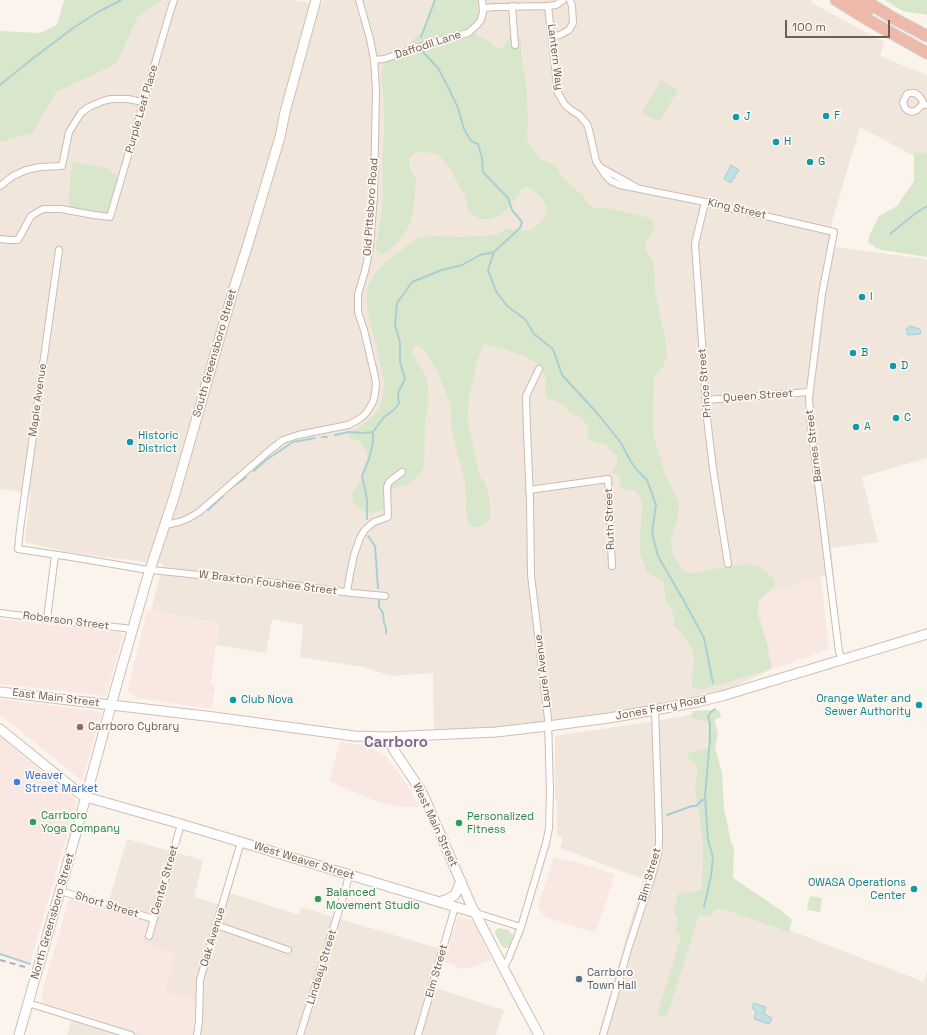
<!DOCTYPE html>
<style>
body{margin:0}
#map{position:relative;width:927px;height:1035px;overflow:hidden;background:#fbf4ec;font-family:"Space Grotesk",sans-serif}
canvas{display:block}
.scale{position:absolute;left:785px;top:20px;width:105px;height:18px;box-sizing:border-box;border:2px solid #735c51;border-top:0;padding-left:5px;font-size:12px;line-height:14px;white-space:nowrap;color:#735c51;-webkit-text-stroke:3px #fdf8f2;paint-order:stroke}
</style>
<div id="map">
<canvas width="927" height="1035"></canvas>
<div class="scale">100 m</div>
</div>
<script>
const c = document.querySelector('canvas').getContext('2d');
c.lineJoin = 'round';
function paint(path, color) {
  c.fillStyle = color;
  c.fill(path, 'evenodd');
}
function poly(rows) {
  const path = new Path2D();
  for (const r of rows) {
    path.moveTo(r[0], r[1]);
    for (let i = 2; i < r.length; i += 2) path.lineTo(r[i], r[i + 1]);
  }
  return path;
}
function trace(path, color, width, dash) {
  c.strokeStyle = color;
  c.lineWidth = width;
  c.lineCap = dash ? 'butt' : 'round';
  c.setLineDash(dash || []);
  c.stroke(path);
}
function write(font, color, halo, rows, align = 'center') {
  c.font = font + ' "Space Grotesk",sans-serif';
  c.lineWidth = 3.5;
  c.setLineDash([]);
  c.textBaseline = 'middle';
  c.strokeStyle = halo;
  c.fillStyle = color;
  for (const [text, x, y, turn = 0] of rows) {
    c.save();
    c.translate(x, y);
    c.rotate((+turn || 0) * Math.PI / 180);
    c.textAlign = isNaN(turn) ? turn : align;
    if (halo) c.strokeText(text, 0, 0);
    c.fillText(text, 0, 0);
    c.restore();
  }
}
paint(poly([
 [150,0,293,0,322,5,323,0,810,0,819,7,884,42,880,56,927,75,927,163,923,161,860,127,831,225,835,247,927,259,927,458,862,477,878,542,831,548,834,575,821,577,758,596,770,670,708,699,655,710,434,735,433,673,392,676,363,667,300,657,303,625,272,619,266,653,216,645,219,623,151,611,163,564,79,554,27,543,25,541,26,529,31,493,0,489,0,425,1,421,0,421,0,102],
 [708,710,706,898,924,982,927,970,927,1035,598,1035,643,879,560,848,562,842,562,836,557,837,557,801,555,800,555,736,648,722,684,716],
 [127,839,203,860,194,897,225,906,230,893,299,915,301,907,440,949,429,986,504,1010,496,1035,192,1035,198,1001,165,993,142,943,148,924,106,911],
 [74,1013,148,1035,67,1035]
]), '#f1e6db');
paint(poly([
 [821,577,829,649,770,670,757,596],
 [147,611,218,623,211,683,215,687,213,704,211,709,138,698,128,690],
 [0,619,113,632,119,632,123,636,122,639,106,696,0,684],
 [0,699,102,712,82,781,0,714],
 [0,736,77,801,30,963,0,953],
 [340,742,364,745,384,755,395,768,409,788,419,807,403,807,383,804,329,781],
 [554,857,572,861,615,874,609,893,595,933,545,917,538,907],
 [69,899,148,924,142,943,176,953,165,993,198,1001,192,1035,148,1035,42,1003,43,999,41,996],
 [458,917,473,921,491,959,486,962,464,969,444,962]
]), '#f9e7e1');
paint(poly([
 [64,0,162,0,138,16,116,64,56,92,33,133,0,142,0,31,40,33,57,25],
 [433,0,478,0,478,14,475,32,477,36,487,40,494,47,497,48,503,47,511,36,516,35,519,37,521,41,522,64,526,81,528,121,527,134,527,139,529,143,540,158,545,161,554,165,558,168,559,173,563,178,582,195,586,201,592,207,601,208,608,208,649,218,653,221,654,229,652,233,646,242,645,249,654,265,655,292,665,337,667,356,663,367,654,377,653,421,654,437,665,474,679,503,678,517,674,528,671,540,672,551,680,567,685,571,691,573,699,573,708,570,747,564,759,567,773,578,775,580,774,586,759,600,757,613,769,650,768,654,772,666,769,670,704,689,697,689,694,688,692,686,692,679,694,663,693,653,691,645,685,639,680,631,676,628,674,625,674,616,670,606,666,602,664,584,662,581,647,572,640,553,640,537,642,512,642,500,634,490,625,490,621,488,619,484,621,480,620,475,612,473,612,471,617,463,618,459,617,456,606,445,596,443,591,440,588,437,588,428,582,418,573,415,568,411,563,404,548,398,545,394,546,377,541,367,528,358,507,350,484,344,483,345,476,365,469,398,468,417,470,433,480,476,485,483,487,489,490,502,490,516,488,521,483,526,473,527,470,526,467,520,465,482,451,427,451,406,436,368,425,351,419,345,415,345,413,348,411,353,413,356,424,372,427,380,429,402,425,419,424,466,422,472,418,476,406,486,401,486,392,490,387,505,384,510,372,513,363,511,353,502,352,496,354,490,362,478,365,471,367,465,367,455,361,442,349,438,348,436,351,432,360,427,370,419,379,409,383,395,384,381,375,341,370,323,367,307,367,290,369,284,377,270,387,261,413,241,419,238,430,236,460,237,495,235,506,229,512,229,528,231,532,230,540,222,547,212,547,208,546,204,540,196,530,188,526,187,522,189,510,206,505,211,498,216,489,219,482,219,474,216,468,211,466,202,465,195,446,163,437,154,422,152,415,153,411,156,409,160,410,168,416,179,413,213,408,228,401,238,387,252,383,254,380,253,376,249,376,246,382,212,383,195,382,158,384,134,384,107,381,73,384,65,407,46,424,29,428,24],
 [885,0,927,0,927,15,903,11],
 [661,80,678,90,659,122,642,113],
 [914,152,925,154,927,152,927,257,882,250,876,248,868,242,870,234,879,216,897,206,914,181],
 [72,161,106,168,119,178,107,216,68,208],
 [718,710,721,715,720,718,716,719,715,722,718,734,715,747,722,773,724,808,731,842,734,847,733,878,782,911,792,920,789,932,725,910,715,909,711,916,699,915,667,1016,657,1015,681,936,675,932,678,921,673,911,679,893,702,890,703,841,695,788,698,767,688,758,688,753,708,748,708,722,691,717,693,711],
 [810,896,822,898,820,912,808,910,807,907],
 [499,928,509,930,511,934,513,933,511,944,507,948,503,948,504,947,501,945,495,933,496,930]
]), '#d8e7cc');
const water = poly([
 [731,165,739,170,731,183,724,179,731,165],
 [910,326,920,329,921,333,920,334,909,335,907,334,906,329,910,326],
 [754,1003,766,1007,764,1014,772,1018,769,1024,754,1019,756,1011,752,1008,754,1003]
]);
paint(water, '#c2dfe2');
trace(water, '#aacfd3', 1);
trace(poly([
 [421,37,435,0],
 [423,52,438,68,447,85,458,108,464,129,471,141,478,144,482,158,483,172,508,198,512,210,522,222,520,228,494,252,488,270,496,291,507,306,525,319,534,334,553,349,562,375,598,414,621,443,630,460,636,469,647,480,656,505,652,533,658,556,684,601,704,638,713,683],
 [0,85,32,59,60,38,73,28,98,12,121,0],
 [890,234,916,213,927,206],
 [335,435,349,432,363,433,373,432],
 [322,437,327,437],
 [254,471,266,460,293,442,315,438],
 [230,489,246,477],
 [208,510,223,496],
 [367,519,367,500,365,489,362,476,369,459,373,443,373,432,384,417,395,409,399,403,398,393,405,379,400,362,400,343,395,325,397,303,412,282,442,270,462,265,480,255,494,252],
 [368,536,375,546,378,588],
 [379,600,379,607,383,613,384,623,386,628,386,633],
 [667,815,692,806,696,806,702,800,706,800],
 [704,907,711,876,713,857,708,840,705,796,710,739,710,724,708,716,711,712,715,709],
 [0,954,30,964]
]), '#aacfd3', 2);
const street = poly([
 [512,6,515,45],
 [548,6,557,85,558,93,561,98,565,105,571,110,579,115,587,124,589,130,596,161,605,175,611,181,620,185,705,202,834,232,822,294,809,398,811,426,839,652,843,660],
 [483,8,497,7,548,6,556,5,563,0],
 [552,36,560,35,569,30,573,23,572,6,570,0],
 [374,60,384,59,438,41,468,33,477,25,481,20,483,12,482,0],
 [923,104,917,110,912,112,907,110,905,108,903,102,907,94,910,93,915,93,919,96,922,100,923,104,927,105],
 [600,167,636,187],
 [0,186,13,176,26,170,40,167,62,166,69,132,81,113,89,107,103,101,111,99,128,99,143,102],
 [705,202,695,244,702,343,707,418,713,469,728,564],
 [0,239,10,240,18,240,31,216,43,209,61,209,94,215,110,217,170,12,174,0],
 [59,250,20,529,18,549,71,557,142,569,285,584,352,593,385,596],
 [706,400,809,392],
 [529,490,608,479,612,566],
 [165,525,179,522,187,519,199,512,270,450,283,440,298,435,348,425,356,421,362,417,367,412,373,402,375,394,376,384,375,377,364,330,358,312,358,294,365,271,370,247,374,195,376,89,374,60,370,39,359,0],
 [347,592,350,574,354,555,360,538,364,531,369,526,374,522,388,517,387,487,389,482,402,472],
 [0,613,94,625,125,628,133,630],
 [47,619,55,555],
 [60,891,154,919],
 [476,913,521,927],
 [216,925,228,929,288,950],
 [149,936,181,824],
 [503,968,508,960,521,927,546,843,549,828,550,791,548,719,531,575,530,501,527,430,526,396,539,369],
 [28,1003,131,1035],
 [197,1035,199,1021,200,980,241,842],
 [300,1035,345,891,349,875],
 [418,1035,455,907],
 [603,1035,629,946,651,879,658,854,659,843,659,830,655,710]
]);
const secondary = poly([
 [0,692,214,717,354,736,387,737,496,732,548,726,609,718,655,710,697,702,722,696,927,634],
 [0,729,79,793,86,797,181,824,476,913],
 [387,737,395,752,420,789,425,799,471,905,517,994,539,1035],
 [439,902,448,899,455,895,461,881],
 [19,1035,60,891,118,680,147,579,175,494,234,288,248,244,280,137,285,112,316,0]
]);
const highway = poly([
 [836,0,870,21,927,53],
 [852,0,869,9],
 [864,0,893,18,927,36]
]);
trace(street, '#ccbcb3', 8);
trace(secondary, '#d0beb3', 11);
trace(highway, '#d8d1ce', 13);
trace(street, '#fff', 6);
trace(secondary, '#fff', 9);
trace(highway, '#edb9ab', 11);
trace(poly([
 [0,960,25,967]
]), '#b7abc4', 2, [6, 4]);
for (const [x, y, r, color] of [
 [826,116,4,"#0f9aa8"],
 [736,117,4,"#0f9aa8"],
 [776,142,4,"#0f9aa8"],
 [810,162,4,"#0f9aa8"],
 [862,297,4,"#0f9aa8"],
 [853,353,4,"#0f9aa8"],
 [893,366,4,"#0f9aa8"],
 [896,418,4,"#0f9aa8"],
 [856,427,4,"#0f9aa8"],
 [130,442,4,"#0f9aa8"],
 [233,700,4,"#0f9aa8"],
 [919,705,4,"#0f9aa8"],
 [80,727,4,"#8d6e63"],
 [17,782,4,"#3f7fe0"],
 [33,822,4,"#2e9e5b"],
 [459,823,4,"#2e9e5b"],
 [914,889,4,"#0f9aa8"],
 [318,899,4,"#2e9e5b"],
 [579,979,4,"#5c6f8a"]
]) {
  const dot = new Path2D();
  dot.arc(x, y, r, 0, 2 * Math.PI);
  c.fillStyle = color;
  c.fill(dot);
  trace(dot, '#fdf8f2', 1.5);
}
write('11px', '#735c51', '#fdf8f2', [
 ["Daffodil Lane",428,45,-18],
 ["Lantern Way",555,57,83],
 ["Purple Leaf Place",142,109,-74],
 ["Old Pittsboro Road",371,207,-86],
 ["King Street",737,209,13],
 ["South Greensboro Street",215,353,-74],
 ["Prince Street",705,383,-95],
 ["Queen Street",758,396,-4],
 ["Maple Avenue",38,400,-82],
 ["Barnes Street",814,446,-97],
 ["Ruth Street",610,519,-92],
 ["W Braxton Foushee Street",268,583,7],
 ["Roberson Street",66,621,7],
 ["Laurel Avenue",543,671,-97],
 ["East Main Street",56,698,7],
 ["Jones Ferry Road",661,708,-11],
 ["West Main Street",435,825,65],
 ["West Weaver Street",304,861,17],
 ["Bim Street",650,875,-74],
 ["Center Street",165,880,-74],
 ["Short Street",107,905,17],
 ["North Greensboro Street",53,916,-74],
 ["Oak Avenue",213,937,-73],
 ["Lindsay Street",322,967,-73],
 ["Elm Street",437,971,-74]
]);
write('11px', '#0d838f', '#fdf8f2', [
 ["F",834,116],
 ["J",744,117],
 ["H",784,142],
 ["G",818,162],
 ["I",870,297],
 ["B",861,353],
 ["D",901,366],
 ["C",904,418],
 ["A",864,427],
 ["Historic",138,436],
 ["District",138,449],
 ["Orange Water and",911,699,"right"],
 ["Sewer Authority",911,712,"right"],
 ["Club Nova",241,700],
 ["OWASA Operations",906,883,"right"],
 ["Center",906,896,"right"]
], 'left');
write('11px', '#785e54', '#fdf8f2', [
 ["Carrboro Cybrary",88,727]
], 'left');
write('11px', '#366cbe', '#fdf8f2', [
 ["Weaver",25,776],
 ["Street Market",25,789]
], 'left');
write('11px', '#27864d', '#fdf8f2', [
 ["Carrboro",41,816],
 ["Yoga Company",41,829],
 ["Personalized",467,817],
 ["Fitness",467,830],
 ["Balanced",326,893],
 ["Movement Studio",326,906]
], 'left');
write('11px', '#4e5e75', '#fdf8f2', [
 ["Carrboro",587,973],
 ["Town Hall",587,986]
], 'left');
write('bold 15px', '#806a8e', '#fdf8f2', [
 ["Carrboro",396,743]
]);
</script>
